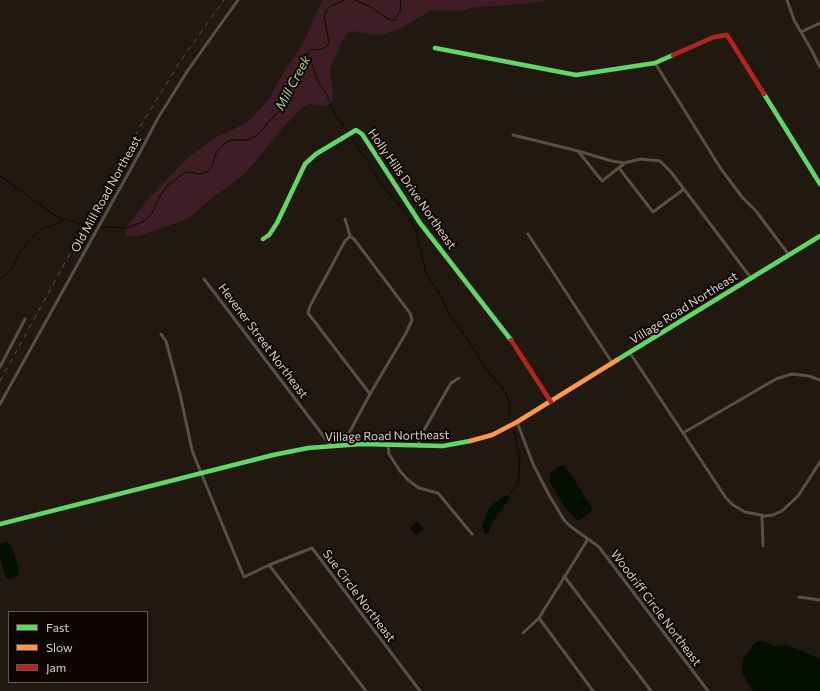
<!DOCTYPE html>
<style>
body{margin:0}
#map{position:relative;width:820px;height:691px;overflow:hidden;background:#211910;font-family:Commissioner,sans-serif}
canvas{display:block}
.legend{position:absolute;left:8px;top:611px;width:140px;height:72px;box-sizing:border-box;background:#0d0602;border:1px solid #5f5750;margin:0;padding:5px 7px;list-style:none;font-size:12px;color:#dbd0c5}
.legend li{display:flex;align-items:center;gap:8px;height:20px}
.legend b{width:20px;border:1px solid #5f5750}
</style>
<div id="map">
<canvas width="820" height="691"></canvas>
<ul class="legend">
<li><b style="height:5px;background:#63d668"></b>Fast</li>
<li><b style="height:5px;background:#ff974d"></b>Slow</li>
<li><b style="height:5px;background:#b3261e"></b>Jam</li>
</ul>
</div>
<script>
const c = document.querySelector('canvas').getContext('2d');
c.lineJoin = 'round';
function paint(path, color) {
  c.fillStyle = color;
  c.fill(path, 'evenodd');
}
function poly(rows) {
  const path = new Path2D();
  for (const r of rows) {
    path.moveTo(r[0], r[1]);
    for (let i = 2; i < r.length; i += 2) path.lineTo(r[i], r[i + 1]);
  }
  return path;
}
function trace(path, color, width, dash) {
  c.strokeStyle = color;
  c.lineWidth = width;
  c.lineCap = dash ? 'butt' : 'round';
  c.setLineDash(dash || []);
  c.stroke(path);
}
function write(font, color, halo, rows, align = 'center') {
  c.font = font + ' Commissioner,sans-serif';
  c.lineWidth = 4;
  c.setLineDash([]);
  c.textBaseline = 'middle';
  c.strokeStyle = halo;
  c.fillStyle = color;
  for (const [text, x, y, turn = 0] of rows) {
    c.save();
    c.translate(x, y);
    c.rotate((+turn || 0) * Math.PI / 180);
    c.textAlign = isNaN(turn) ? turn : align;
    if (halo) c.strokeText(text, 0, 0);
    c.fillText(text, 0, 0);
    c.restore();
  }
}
paint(poly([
 [322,0,549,0,524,4,476,7,460,11,435,10,427,13,399,29,384,34,376,35,352,31,346,34,342,41,330,69,333,92,332,102,325,106,310,104,302,108,279,132,250,168,240,178,212,198,195,213,184,220,139,236,128,236,126,234,125,228,149,198,191,155,216,137,247,123,259,111,271,95,286,68,304,42]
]), '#3e1d26');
paint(poly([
 [565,465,592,508,591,512,578,521,564,506,550,482,550,473,560,466],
 [504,496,508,496,510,498,492,523,488,534,485,535,482,525,485,519,487,512,493,504],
 [417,521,424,529,416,535,410,528],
 [7,542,11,546,14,552,19,573,16,577,11,579,8,579,5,575,0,556,0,544,2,543],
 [759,641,766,642,773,646,788,645,820,659,820,691,753,691,746,680,742,672,743,659,754,643]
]), '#030f01');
trace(poly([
 [355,0,371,7,388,19,395,20,400,11,401,0],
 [308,54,319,83,327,95,336,117,347,130],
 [350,135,357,147,366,158,378,180,405,212,411,221,416,231,426,274,442,297,449,315,464,334,487,370,506,393,509,401,509,420],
 [0,176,56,216,69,221,97,227],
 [100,227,127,228,145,221,152,213,160,196,168,185,184,173,187,172,200,174,208,171,212,166,216,153,226,142,233,140,248,140,257,135,280,110,295,83,302,63,308,53,311,49,319,50,326,47,329,43,324,15,327,10,331,6,345,0],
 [0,278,4,277,13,267,19,254,27,243,39,231,44,228,60,223,61,219],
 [507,497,518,483,519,473,520,460,514,432]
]), '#030f01', 1);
trace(poly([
 [787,0,794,20,812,51,820,67],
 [801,32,820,23],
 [655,63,721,169,742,197,756,211,789,255],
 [513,135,578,151,612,161,624,163,641,159,660,161,671,172,751,278],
 [578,151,602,181,625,163],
 [619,168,653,212,684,189],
 [345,219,350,236],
 [528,234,613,364],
 [350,236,354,239,403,304,410,313,412,320,406,333,370,394,308,313,310,306,345,241,350,236],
 [204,279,331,446],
 [161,334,166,341,180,394,192,450,197,463,244,577,269,565],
 [630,353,726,498,733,505,745,512,765,516,773,515,782,511,798,496,820,462],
 [0,367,25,319],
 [0,404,139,154,158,118,188,70,238,0],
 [517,422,533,464,549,495,564,520,570,526,599,547,708,691],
 [683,433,776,379,792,374,809,376,820,380],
 [388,444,389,454,400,471,408,480,419,488,438,493,472,534],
 [346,445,348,435,370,394],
 [418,445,420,437,451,383,459,378],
 [762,515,763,546],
 [564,576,651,691],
 [799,597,820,600],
 [539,618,593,691],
 [523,633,539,618,588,539],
 [366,691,269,565,312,548,420,691]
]), '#555143', 3);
trace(poly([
 [435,48,576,75,655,63,673,55],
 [764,94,820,184],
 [263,239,269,235,277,223,305,164,316,154,356,130,362,134,420,223,511,340],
 [617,360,820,236],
 [0,524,273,455,308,448,361,444,443,446,470,441]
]), '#63d668', 4.5);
trace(poly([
 [470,441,492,435,517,422,617,360]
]), '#ff974d', 4.5);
trace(poly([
 [673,55,714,37,727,35,764,94],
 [511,340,551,402]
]), '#b3261e', 4.5);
trace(poly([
 [0,381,137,132,179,63,224,0]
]), '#575348', 1, [5, 5]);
write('12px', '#dbd0c5', '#0d0602', [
 ["Holly Hills Drive Northeast",412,189,55],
 ["Old Mill Road Northeast",106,194,-61],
 ["Village Road Northeast",684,308,-32],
 ["Hevener Street Northeast",263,341,53],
 ["Village Road Northeast",387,436,-1],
 ["Sue Circle Northeast",359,596,53],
 ["Woodriff Circle Northeast",656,608,53]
]);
write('italic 13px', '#a1d690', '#0d0602', [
 ["Mill Creek",293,83,-62]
]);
</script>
